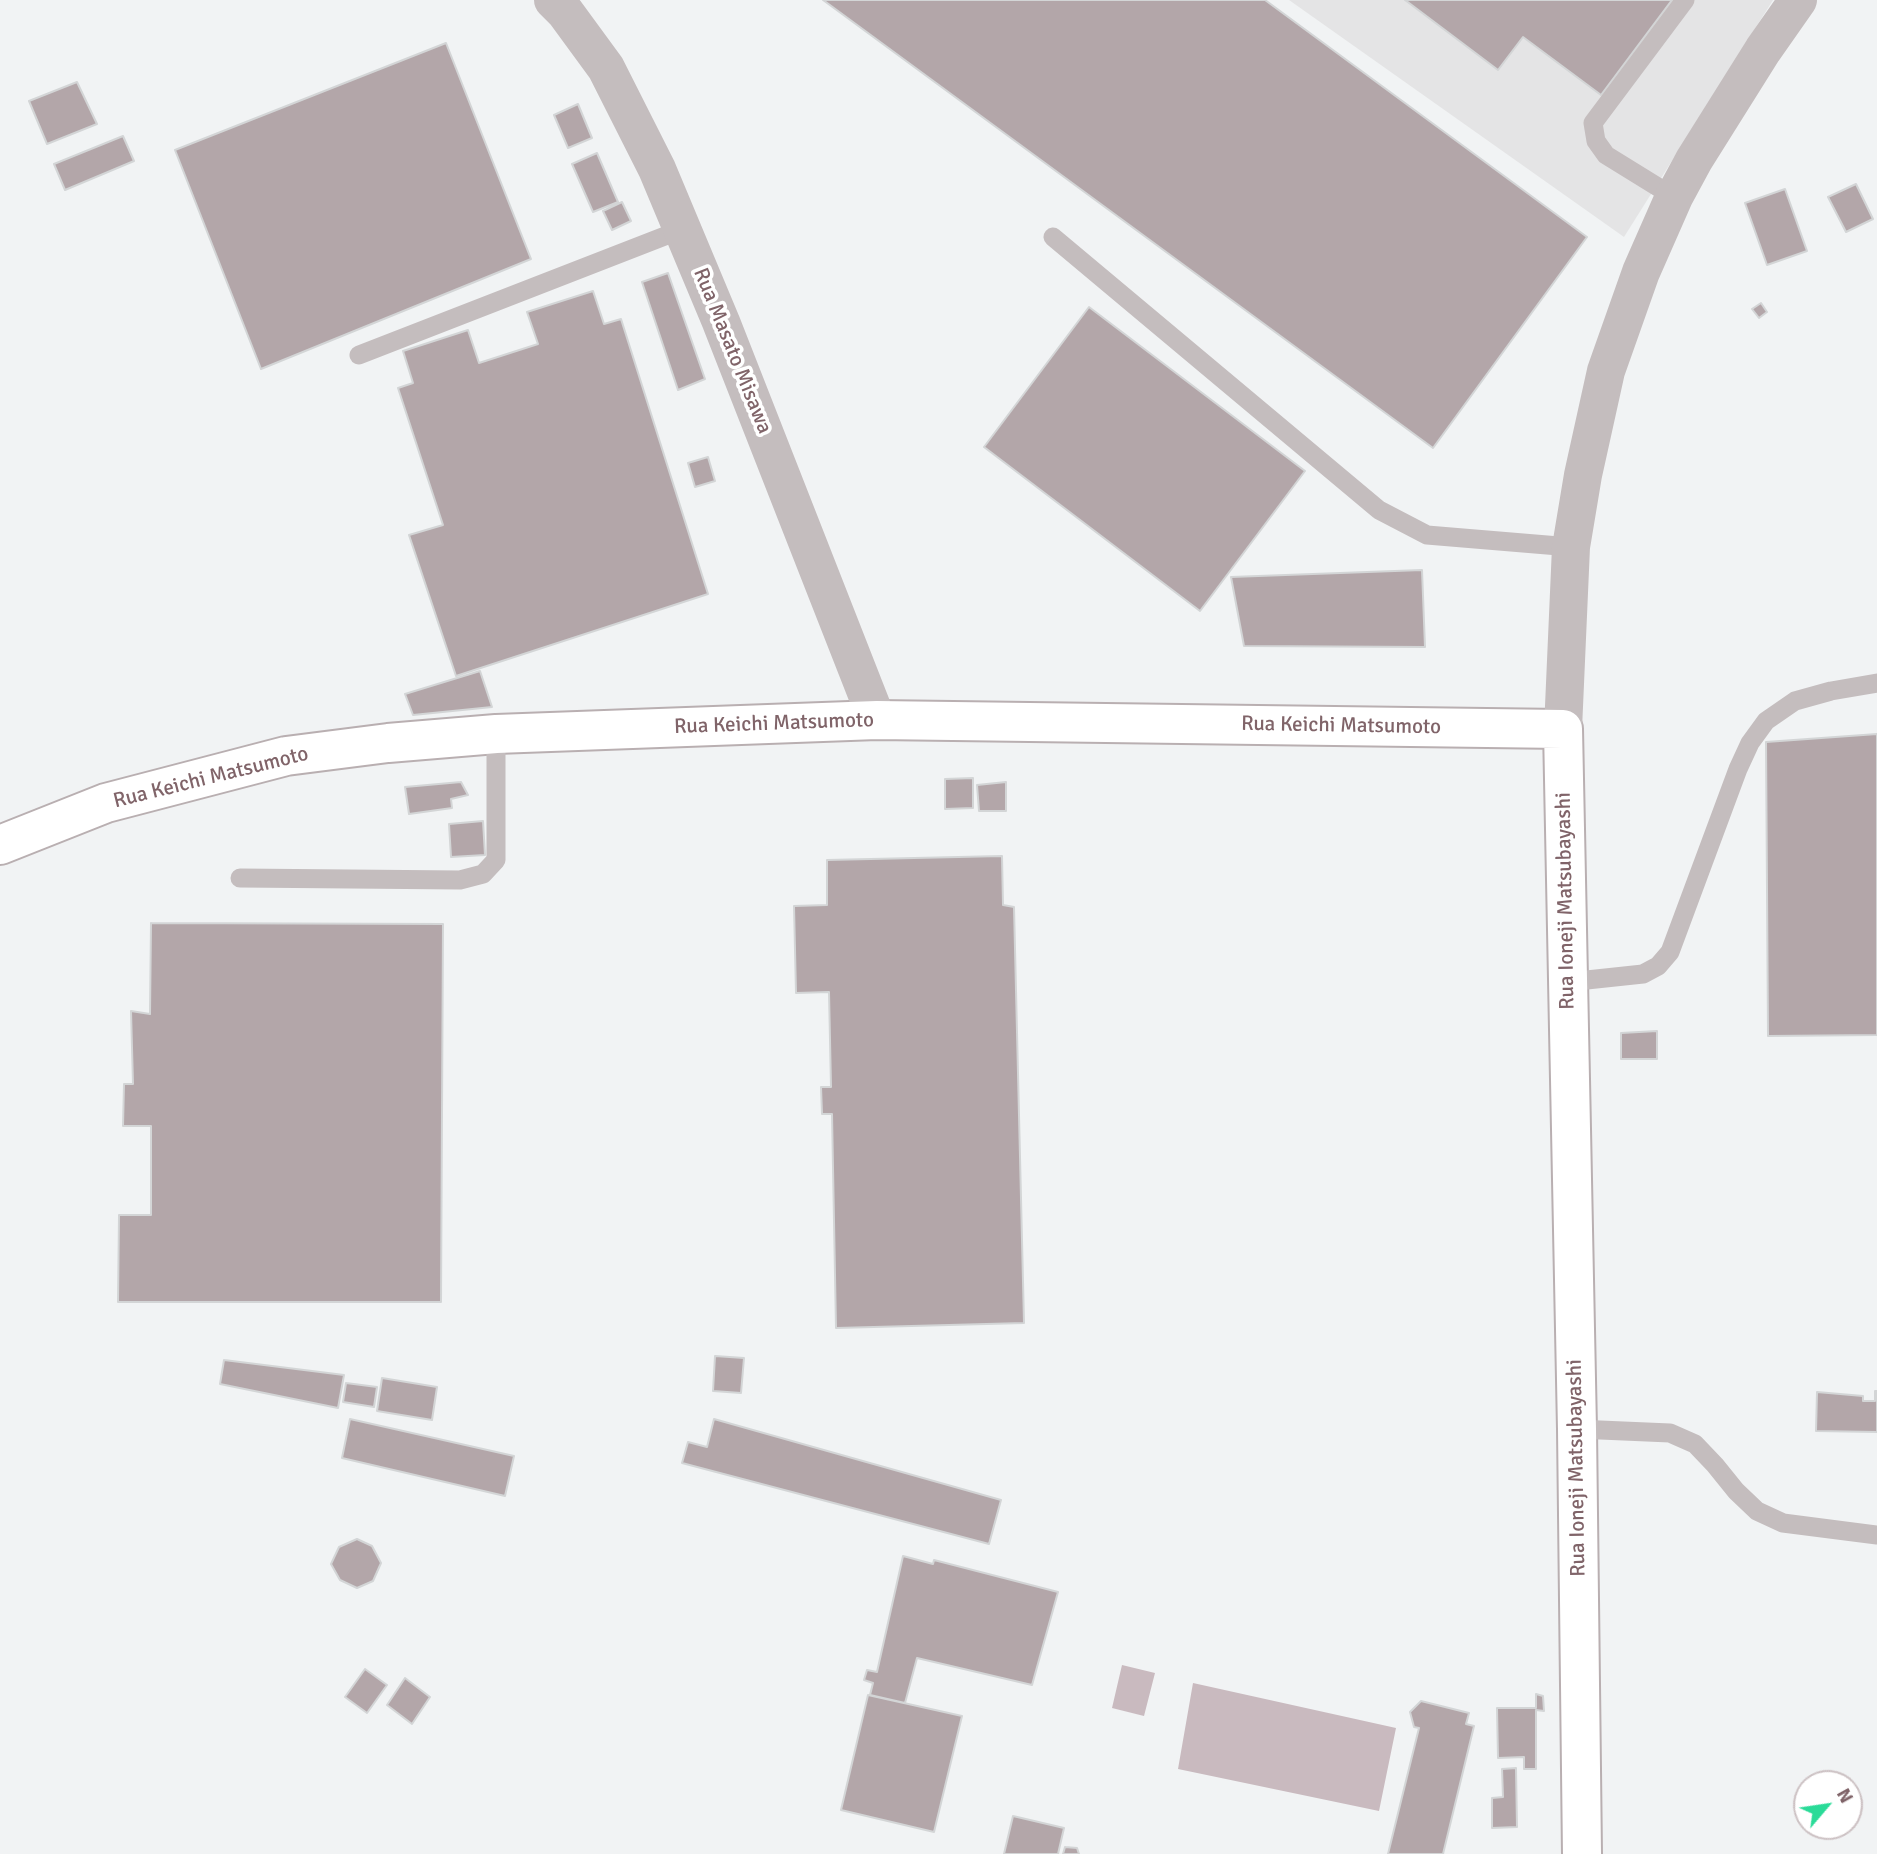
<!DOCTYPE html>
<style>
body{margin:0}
#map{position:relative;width:1877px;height:1854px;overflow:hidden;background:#f1f3f4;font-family:Signika,sans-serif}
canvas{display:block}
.north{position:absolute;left:1793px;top:1770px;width:70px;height:70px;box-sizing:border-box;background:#fff;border:2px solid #ccc1c3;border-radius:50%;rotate:61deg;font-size:19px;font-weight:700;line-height:28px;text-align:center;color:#806469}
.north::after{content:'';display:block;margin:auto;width:24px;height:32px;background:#2adb98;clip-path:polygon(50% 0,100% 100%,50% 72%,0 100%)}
</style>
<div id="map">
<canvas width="1877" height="1854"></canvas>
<div class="north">N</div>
</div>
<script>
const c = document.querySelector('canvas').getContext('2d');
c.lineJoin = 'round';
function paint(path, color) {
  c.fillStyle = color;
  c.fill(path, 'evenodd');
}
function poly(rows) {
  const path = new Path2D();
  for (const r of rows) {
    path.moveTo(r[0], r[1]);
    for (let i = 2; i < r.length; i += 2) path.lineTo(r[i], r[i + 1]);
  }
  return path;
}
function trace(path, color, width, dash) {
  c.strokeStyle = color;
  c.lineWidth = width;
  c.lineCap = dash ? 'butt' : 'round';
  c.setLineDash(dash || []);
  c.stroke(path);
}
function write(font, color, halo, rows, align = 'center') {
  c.font = font + ' Signika,sans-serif';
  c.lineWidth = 7;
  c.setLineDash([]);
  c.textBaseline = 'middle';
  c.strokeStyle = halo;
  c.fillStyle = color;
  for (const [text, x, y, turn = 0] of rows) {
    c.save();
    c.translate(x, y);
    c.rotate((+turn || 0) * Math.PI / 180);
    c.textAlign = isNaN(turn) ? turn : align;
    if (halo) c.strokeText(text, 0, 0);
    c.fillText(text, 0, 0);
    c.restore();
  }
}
paint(poly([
 [1289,0,1773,0,1624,237]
]), '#e4e4e5');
paint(poly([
 [1122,1665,1155,1673,1144,1716,1112,1708],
 [1193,1683,1396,1728,1379,1811,1178,1769]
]), '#c9babf');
const building = poly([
 [823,0,1265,0,1587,237,1433,448,823,0],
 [1405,0,1672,0,1601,95,1523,37,1498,70,1405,0],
 [446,43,531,259,261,369,175,150,446,43],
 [77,82,97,124,47,144,29,101,77,82],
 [578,104,592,138,568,148,554,115,578,104],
 [123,136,134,161,65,190,54,164,123,136],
 [597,153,618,202,593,212,572,164,597,153],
 [1856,184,1873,219,1846,232,1828,197,1856,184],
 [1785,189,1807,251,1767,265,1745,203,1785,189],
 [622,202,631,221,612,230,603,211,622,202],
 [668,273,705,379,678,390,642,282,668,273],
 [593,291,604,324,621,319,708,594,456,676,409,535,443,525,398,388,413,383,403,351,468,330,479,363,538,344,527,312,593,291],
 [1761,303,1767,312,1759,318,1752,309,1761,303],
 [1089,307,1305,471,1200,611,984,447,1089,307],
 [708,457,715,481,695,487,688,463,708,457],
 [1422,570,1425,647,1244,646,1231,577,1422,570],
 [480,671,492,707,413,715,405,694,480,671],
 [1877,734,1877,1035,1768,1036,1766,742,1877,734],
 [973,778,973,808,945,809,945,779,973,778],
 [461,782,468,795,451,799,452,808,409,814,405,787,461,782],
 [1006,782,1006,811,979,811,977,785,1006,782],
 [483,821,485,855,451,857,449,824,483,821],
 [1002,856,1003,905,1014,907,1024,1323,836,1328,832,1114,822,1114,821,1087,831,1087,829,992,796,993,794,906,827,905,827,860,1002,856],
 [151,923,443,924,441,1302,118,1302,119,1215,151,1215,151,1126,123,1126,124,1084,133,1084,131,1011,150,1014,151,923],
 [1657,1031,1657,1059,1621,1059,1621,1033,1657,1031],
 [715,1356,744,1358,741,1393,713,1391,715,1356],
 [224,1360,344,1375,338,1408,220,1384,224,1360],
 [382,1378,437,1387,432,1420,377,1411,382,1378],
 [346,1383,377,1387,374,1407,343,1402,346,1383],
 [1875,1391,1877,1391,1877,1432,1816,1431,1817,1392,1863,1396,1863,1401,1875,1401,1875,1391],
 [350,1419,514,1456,505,1496,342,1458,350,1419],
 [714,1419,1001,1500,989,1544,682,1463,688,1442,707,1447,714,1419],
 [357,1539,372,1546,381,1563,373,1581,357,1588,340,1580,331,1564,339,1547,357,1539],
 [903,1556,933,1564,934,1560,1058,1592,1032,1685,917,1658,905,1703,870,1695,873,1683,864,1680,867,1670,877,1672,903,1556],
 [365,1669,387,1685,367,1713,345,1697,365,1669],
 [405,1678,430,1697,412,1724,387,1705,405,1678],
 [1536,1694,1543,1696,1544,1711,1536,1710,1536,1769,1524,1769,1524,1757,1498,1758,1497,1708,1536,1708,1536,1694],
 [868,1695,962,1716,934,1832,841,1810,868,1695],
 [1421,1701,1469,1713,1466,1724,1474,1726,1443,1854,1388,1854,1419,1728,1414,1727,1410,1712,1421,1701],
 [1516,1768,1517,1827,1492,1828,1492,1798,1503,1797,1502,1769,1516,1768],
 [1013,1816,1064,1828,1058,1854,1004,1854,1013,1816],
 [1065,1847,1077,1848,1079,1854,1063,1854,1065,1847]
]);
paint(building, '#b3a6a9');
trace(building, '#d3d5d6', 2);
const secondary = poly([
 [0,845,106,803,286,756,388,743,496,734,877,720,1563,729,1577,1429,1582,1854]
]);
trace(secondary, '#b9afb1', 42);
trace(poly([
 [1674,197,1606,155,1596,141,1593,123,1685,0],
 [1053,237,1379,510,1427,535,1571,547],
 [359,355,683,229],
 [240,878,460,880,483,874,496,860,496,734],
 [1568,982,1643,974,1658,966,1670,952,1738,769,1750,743,1766,721,1795,701,1831,691,1877,683],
 [1577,1429,1670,1433,1695,1444,1715,1465,1736,1491,1757,1511,1783,1523,1877,1535]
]), '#c4bdbe', 19);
trace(poly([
 [553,0,565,12,606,68,657,169,721,322,877,720],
 [1563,729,1571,547,1583,475,1606,371,1641,272,1674,197,1694,160,1763,50,1798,0]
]), '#c4bdbe', 38);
trace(secondary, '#fff', 38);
write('21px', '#806469', '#fff', [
 ["Rua Masato Misawa",732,351,68],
 ["Rua Keichi Matsumoto",774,724,-2],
 ["Rua Keichi Matsumoto",1341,726,1],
 ["Rua Keichi Matsumoto",211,778,-14],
 ["Rua Ioneji Matsubayashi",1566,901,-91],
 ["Rua Ioneji Matsubayashi",1577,1468,-91]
]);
</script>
